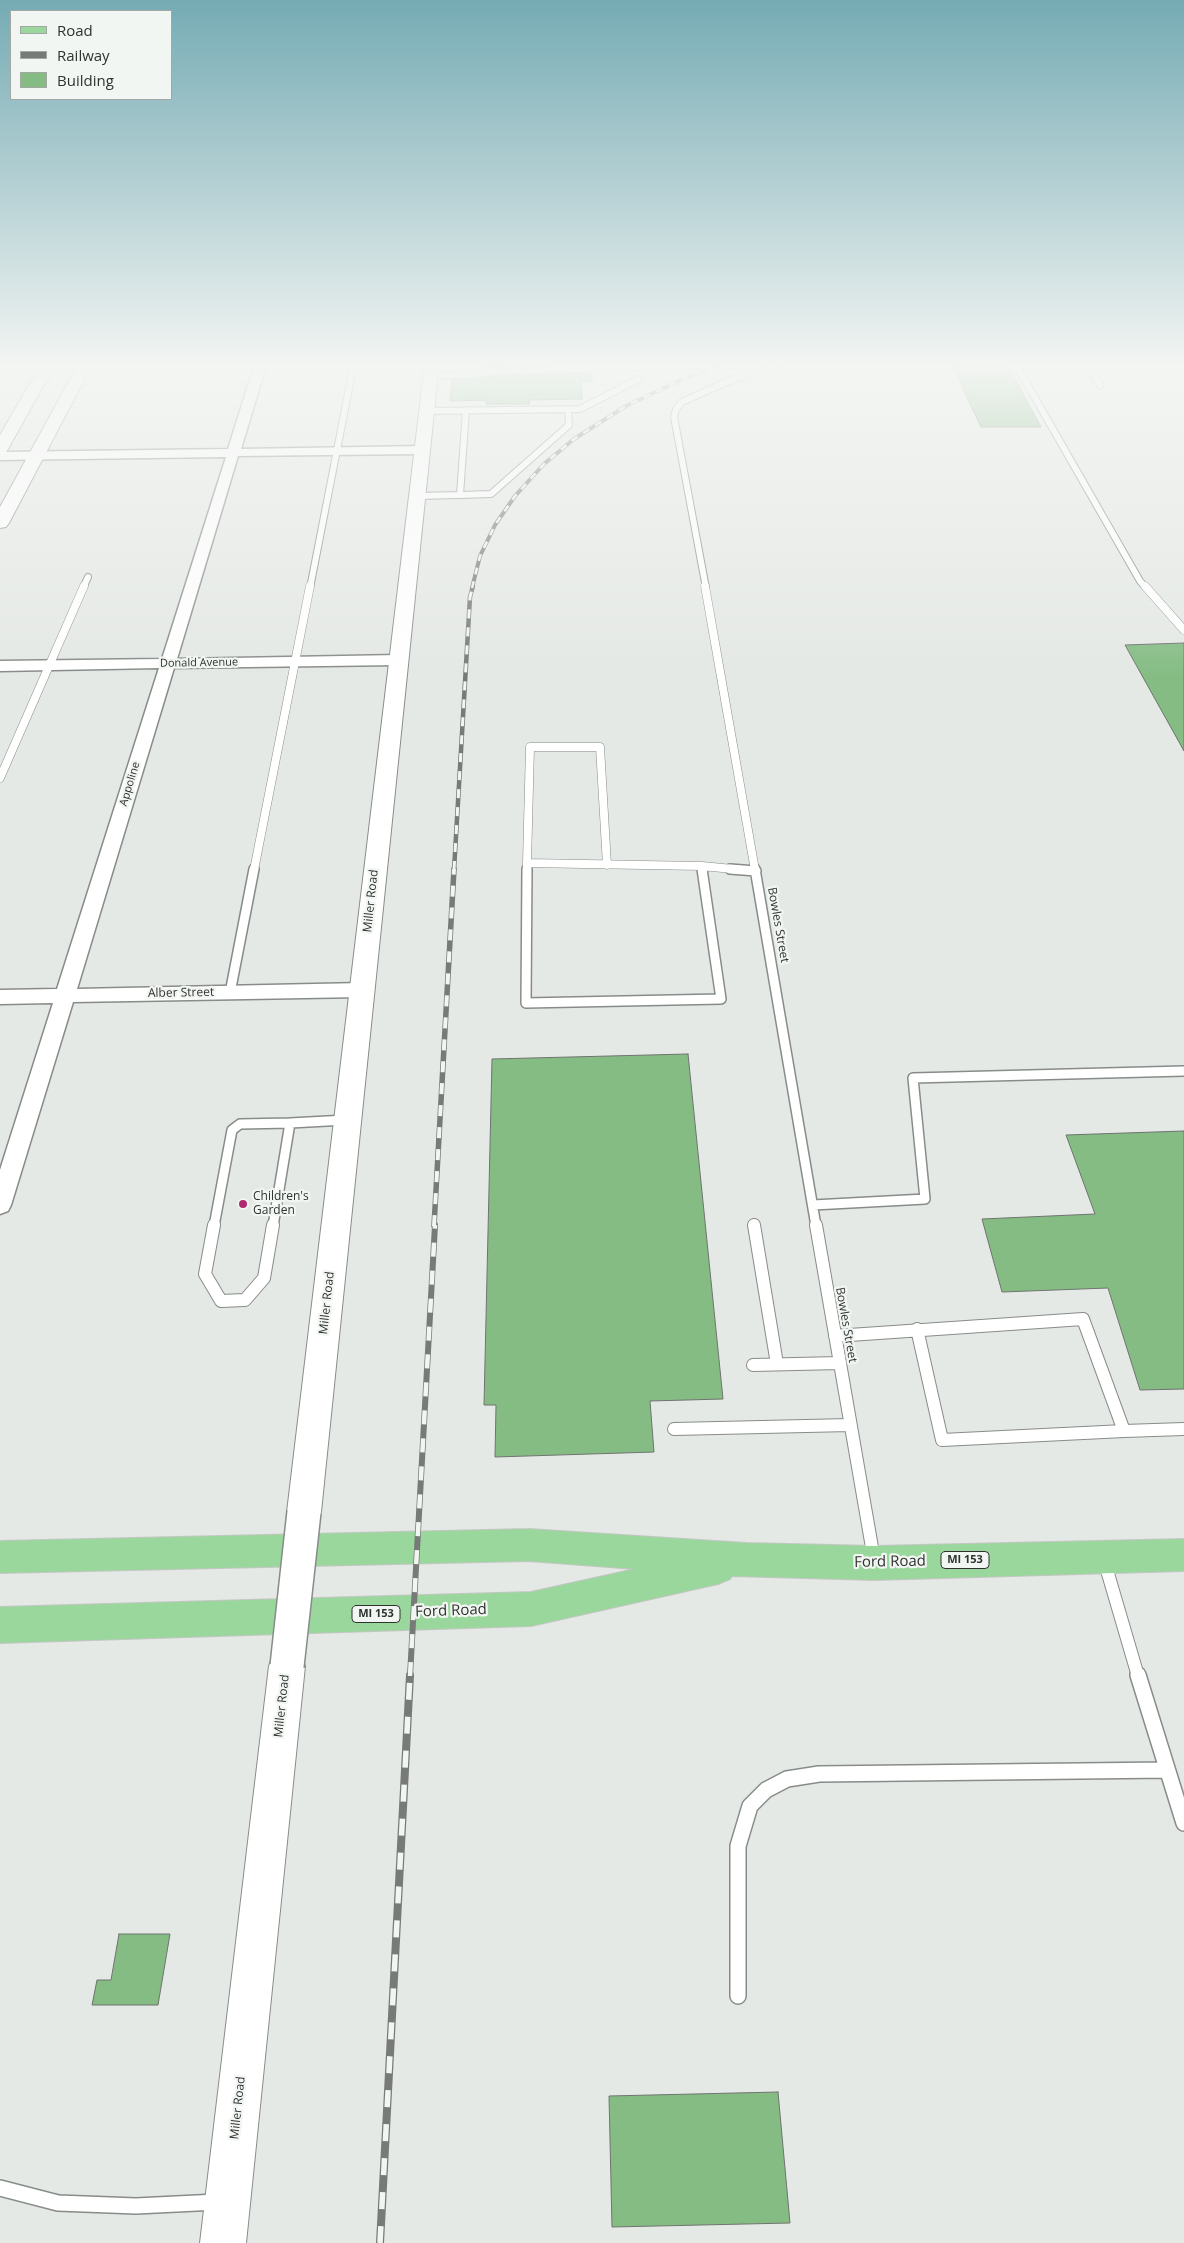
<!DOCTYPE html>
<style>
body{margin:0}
#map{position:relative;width:1184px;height:2243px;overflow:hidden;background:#e5e9e5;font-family:"Open Sans",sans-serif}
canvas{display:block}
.legend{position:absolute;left:10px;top:10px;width:162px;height:90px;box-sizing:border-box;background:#f2f6f2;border:1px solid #a4a8a4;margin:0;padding:6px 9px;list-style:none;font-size:15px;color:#303230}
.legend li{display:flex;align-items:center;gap:10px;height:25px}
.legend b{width:25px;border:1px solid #a4a8a4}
</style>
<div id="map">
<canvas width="1184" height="2243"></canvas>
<ul class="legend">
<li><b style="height:6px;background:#9ad79c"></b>Road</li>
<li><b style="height:6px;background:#777a77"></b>Railway</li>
<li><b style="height:14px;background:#85bc84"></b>Building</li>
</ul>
</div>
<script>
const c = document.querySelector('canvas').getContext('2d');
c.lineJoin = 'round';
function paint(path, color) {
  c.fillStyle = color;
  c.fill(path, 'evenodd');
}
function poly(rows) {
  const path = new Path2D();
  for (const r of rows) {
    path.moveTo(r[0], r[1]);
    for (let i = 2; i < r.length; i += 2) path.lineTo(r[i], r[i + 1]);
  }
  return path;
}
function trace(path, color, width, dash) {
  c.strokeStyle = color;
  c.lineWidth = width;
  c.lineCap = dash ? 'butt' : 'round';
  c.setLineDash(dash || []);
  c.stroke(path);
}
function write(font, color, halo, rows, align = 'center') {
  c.font = font + ' "Open Sans",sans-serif';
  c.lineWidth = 4.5;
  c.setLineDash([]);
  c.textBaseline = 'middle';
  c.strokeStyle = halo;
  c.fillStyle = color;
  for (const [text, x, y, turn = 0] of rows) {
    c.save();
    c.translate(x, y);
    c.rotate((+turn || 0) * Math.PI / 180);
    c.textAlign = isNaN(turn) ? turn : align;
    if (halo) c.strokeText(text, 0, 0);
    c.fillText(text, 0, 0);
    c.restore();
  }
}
const building = poly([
 [481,363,592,363,487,366,481,363],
 [951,363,1006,363,1041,427,981,427,951,363],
 [592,373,592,381,581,381,582,399,529,400,529,404,486,404,486,400,450,401,452,380,480,379,487,376,592,373],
 [1184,643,1184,751,1125,645,1184,643],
 [688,1054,723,1399,650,1401,654,1452,495,1457,496,1405,484,1405,492,1059,688,1054],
 [1184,1131,1184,1389,1140,1390,1108,1288,1002,1292,982,1219,1095,1214,1066,1135,1184,1131],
 [119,1934,170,1934,158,2005,92,2005,97,1980,111,1980,119,1934],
 [778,2092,790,2223,612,2227,609,2096,778,2092]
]);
paint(building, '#85bc84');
trace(building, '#6f736f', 1);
const laneFar4 = poly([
 [1015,363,1140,581,1146,588],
 [1085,363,1100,385],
 [431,367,479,368,486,371],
 [430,376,480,374,486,371,649,367],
 [466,410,460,495,491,494,569,425,568,409],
 [426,411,580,409,639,379],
 [417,496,460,495],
 [83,588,88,577],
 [310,588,354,363],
 [706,588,674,417,676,409,682,402,731,380,783,363]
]);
const laneFar3 = poly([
 [705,586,755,870],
 [1145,586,1184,630],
 [0,778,84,586],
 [527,863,530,747,600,747,607,865],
 [702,866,743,870],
 [702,866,703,870],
 [254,870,310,586],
 [527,870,527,863,702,866]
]);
const laneFar2 = poly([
 [527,869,526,1003,721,999,702,869],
 [730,869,756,871],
 [755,869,816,1226],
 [230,993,254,869],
 [290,1123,346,1120],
 [813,1205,925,1199,913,1078,1184,1071],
 [214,1226,232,1130,240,1124,290,1123,273,1226]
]);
const laneFar1 = poly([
 [214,1225,205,1274,221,1301,245,1300,264,1278,273,1225],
 [754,1225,777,1364],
 [816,1225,874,1559],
 [917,1329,942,1440,1124,1431],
 [835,1336,1083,1319,1124,1431,1184,1429],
 [753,1365,839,1363],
 [674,1429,850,1425],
 [1104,1560,1138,1676]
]);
const lane = poly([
 [1138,1675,1184,1823],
 [738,1996,738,1846,750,1806,766,1790,787,1779,819,1774,1167,1770],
 [0,2188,58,2203,136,2206,217,2202]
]);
const street = poly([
 [255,363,267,363,241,449,421,446,427,450,421,454,238,456,177,659,398,655,403,657,406,660,403,663,398,665,174,668,77,989,362,983,369,985,372,990,369,995,362,997,73,1002,11,1205,8,1211,0,1214,0,1170,53,1003,0,1004,0,990,57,989,159,668,0,671,0,661,162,659,226,457,0,460,0,452,228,449,255,363]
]);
const secondary = poly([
 [42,363,56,363,8,449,6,452,0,454,0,435,42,363],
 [79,363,93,363,9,523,6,527,0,528,0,507,79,363],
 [425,363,439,363,321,1512,316,1523,304,1528,292,1523,287,1512,425,363],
 [287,1648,300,1653,305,1666,246,2243,200,2243,269,1666,274,1653,287,1648]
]);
const primary = poly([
 [529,1529,746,1543,875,1546,1184,1539,1184,1571,875,1580,732,1576,730,1579,718,1584,531,1626,0,1643,0,1607,531,1592,635,1569,529,1561,0,1573,0,1541,529,1529]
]);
trace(laneFar4, '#888c88', 8);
trace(laneFar3, '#888c88', 9);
trace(laneFar2, '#888c88', 12);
trace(laneFar1, '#888c88', 14);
trace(lane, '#888c88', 18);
trace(street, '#888c88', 3);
trace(secondary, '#888c88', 2);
trace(primary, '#c5c6c5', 2);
trace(laneFar4, '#fff', 6);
trace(laneFar3, '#fff', 8);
trace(laneFar2, '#fff', 9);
trace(laneFar1, '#fff', 12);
trace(lane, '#fff', 15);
paint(street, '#fff');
paint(secondary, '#fff');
paint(primary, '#9ad79c');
const railFar4 = poly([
 [472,588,480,556,495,525,515,496,544,464,574,439,626,406,683,379,725,363]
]);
const railFar3 = poly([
 [454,870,470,597,473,586]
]);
const railFar2 = poly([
 [434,1226,454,869]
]);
const railFar1 = poly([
 [410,1676,435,1225]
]);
const rail = poly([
 [380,2243,410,1675]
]);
trace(railFar4, '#777a77', 4);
trace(railFar3, '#777a77', 4.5);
trace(railFar2, '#777a77', 5.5);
trace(railFar1, '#777a77', 6);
trace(rail, '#777a77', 8);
trace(railFar4, '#f2f6f2', 2.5, [7]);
trace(railFar3, '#f2f6f2', 3, [9]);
trace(railFar2, '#f2f6f2', 4, [11]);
trace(railFar1, '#f2f6f2', 4.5, [14]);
trace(rail, '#f2f6f2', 5.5, [17]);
const secondaryBridge = poly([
 [287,1666,304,1512]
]);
trace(secondaryBridge, '#888c88', 36, []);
trace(secondaryBridge, '#fff', 33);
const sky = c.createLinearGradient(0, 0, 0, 677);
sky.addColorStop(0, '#75abb4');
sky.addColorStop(0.54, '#f3f5f3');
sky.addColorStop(1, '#f3f5f300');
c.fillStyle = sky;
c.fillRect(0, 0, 1184, 677);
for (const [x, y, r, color] of [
 [243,1204,5,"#b02a6f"]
]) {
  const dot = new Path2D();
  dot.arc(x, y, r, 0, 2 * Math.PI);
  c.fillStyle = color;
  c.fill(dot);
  trace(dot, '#f2f6f2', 2);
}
write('11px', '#303230', '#f2f6f2', [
 ["Donald Avenue",199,663,-1],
 ["Appoline",130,784,-73]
]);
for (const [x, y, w] of [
 [965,1560,48],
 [376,1614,48]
]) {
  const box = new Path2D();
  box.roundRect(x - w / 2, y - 8.5, w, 17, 4);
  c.fillStyle = '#f2f6f2';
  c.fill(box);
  trace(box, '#303230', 1);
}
write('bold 11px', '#303230', null, [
 ["MI 153",965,1560],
 ["MI 153",376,1614]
]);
write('12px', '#303230', '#f2f6f2', [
 ["Miller Road",371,901,-84],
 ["Bowles Street",778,925,80],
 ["Alber Street",181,993,-1],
 ["Miller Road",327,1303,-84],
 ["Bowles Street",846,1325,80],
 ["Miller Road",282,1706,-84],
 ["Miller Road",238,2108,-84]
]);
write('12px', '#303230', '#f2f6f2', [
 ["Children's",253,1197],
 ["Garden",253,1211]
], 'left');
write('15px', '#303230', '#f2f6f2', [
 ["Ford Road",890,1562,-1],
 ["Ford Road",451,1611,-2]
]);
</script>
